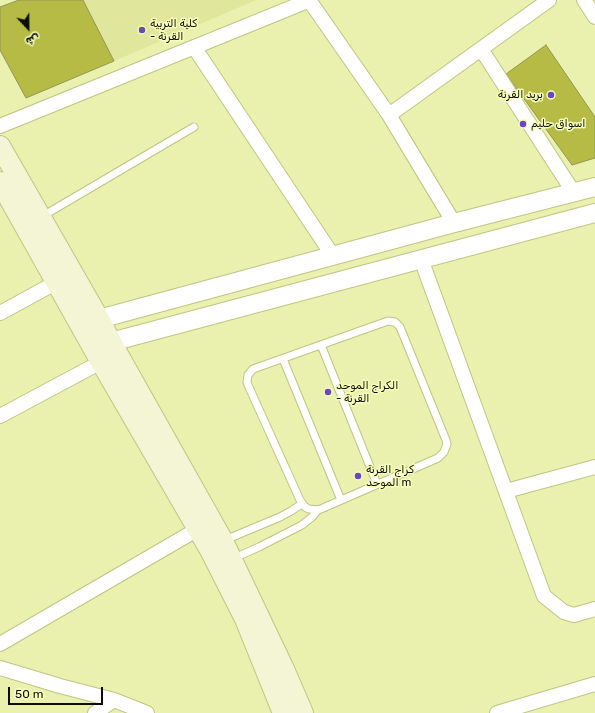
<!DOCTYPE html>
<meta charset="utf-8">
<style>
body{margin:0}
#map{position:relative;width:595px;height:713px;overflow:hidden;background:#eaf0ad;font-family:Rubik,Vazirmatn,sans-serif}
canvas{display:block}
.north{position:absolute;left:8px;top:8px;width:40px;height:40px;-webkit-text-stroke:3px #f7fdba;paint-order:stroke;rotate:158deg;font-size:11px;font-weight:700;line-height:16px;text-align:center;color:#0d0e00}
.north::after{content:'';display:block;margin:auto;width:14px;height:18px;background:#0d0e00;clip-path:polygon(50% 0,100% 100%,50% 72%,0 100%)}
.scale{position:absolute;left:8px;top:687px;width:95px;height:18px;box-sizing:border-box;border:2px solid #0d0e00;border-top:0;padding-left:5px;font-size:12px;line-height:14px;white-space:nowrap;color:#0d0e00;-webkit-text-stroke:3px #f7fdba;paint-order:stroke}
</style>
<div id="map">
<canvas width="595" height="713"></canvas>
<div class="north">ش</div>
<div class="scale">50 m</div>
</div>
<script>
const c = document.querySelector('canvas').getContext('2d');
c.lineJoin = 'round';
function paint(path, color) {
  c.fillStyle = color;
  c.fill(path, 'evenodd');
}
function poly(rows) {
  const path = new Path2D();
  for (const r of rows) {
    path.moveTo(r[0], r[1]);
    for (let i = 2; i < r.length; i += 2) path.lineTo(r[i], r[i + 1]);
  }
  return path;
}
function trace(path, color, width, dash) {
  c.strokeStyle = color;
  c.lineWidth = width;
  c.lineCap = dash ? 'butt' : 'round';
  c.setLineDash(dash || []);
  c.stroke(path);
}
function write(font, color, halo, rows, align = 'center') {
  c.font = font + ' Rubik,Vazirmatn,sans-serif';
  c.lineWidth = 3;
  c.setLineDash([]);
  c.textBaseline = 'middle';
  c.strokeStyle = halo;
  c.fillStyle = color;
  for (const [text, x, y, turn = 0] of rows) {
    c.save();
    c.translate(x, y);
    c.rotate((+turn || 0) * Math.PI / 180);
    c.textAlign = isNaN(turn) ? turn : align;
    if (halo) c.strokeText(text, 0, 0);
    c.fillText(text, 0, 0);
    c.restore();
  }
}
paint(poly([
 [83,0,256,0,114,61]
]), '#e0e69b');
const building = poly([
 [19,0,83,0,114,61,26,98,0,50,0,7,19,0],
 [546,45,595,117,595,158,572,165,506,74,546,45]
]);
paint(building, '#b5bb45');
trace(building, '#929656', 1);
const service = poly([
 [41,217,194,127],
 [388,321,395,322,400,327,446,440,447,444,444,452,438,458,323,508,318,510,309,509,305,507,300,500,248,385,247,382,248,375,253,369,388,321],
 [321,345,377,484],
 [283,359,341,500],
 [225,540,280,517,291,511,302,504],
 [232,559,259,547,302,525,312,517,318,510]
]);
const minor = poly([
 [309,0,389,115,454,223],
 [584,0,595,17],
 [194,47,333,256],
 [481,49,574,193],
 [389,115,549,0],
 [0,126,310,0],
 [421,259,544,596,564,612,574,615,595,609],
 [0,313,57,282],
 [0,416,101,362],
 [506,491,595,467],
 [0,644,198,529],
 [0,668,60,686,114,700,147,713],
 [95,713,114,700],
 [497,713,595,684]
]);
const tertiary = poly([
 [99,319,454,223,595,187],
 [111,342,595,213]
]);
const secondary = poly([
 [0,146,99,319,111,342,223,541,284,669,303,713],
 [0,182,101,362,210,550,245,619,283,713]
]);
trace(service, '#bfc583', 9);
trace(minor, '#bfc583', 16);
trace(tertiary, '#bfc583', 20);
trace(secondary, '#bfc583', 22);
trace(service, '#fff', 7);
trace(minor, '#fff', 14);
trace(tertiary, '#fff', 18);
trace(secondary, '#f3f5d4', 20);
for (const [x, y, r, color] of [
 [142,30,4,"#6a46bf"],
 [551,95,4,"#6a46bf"],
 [523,124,4,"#6a46bf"],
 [328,392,4,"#6a46bf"],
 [358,476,4,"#6a46bf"]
]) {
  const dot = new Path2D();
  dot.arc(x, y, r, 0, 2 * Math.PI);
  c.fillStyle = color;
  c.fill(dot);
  trace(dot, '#f7fdba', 1.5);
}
write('11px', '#0d0e00', '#f7fdba', [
 ["كلية التربية",150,24],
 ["- القرنة",150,37],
 ["بريد القرنة",543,95,"right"],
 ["اسواق حليم",531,124],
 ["الكراج الموحد",336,386],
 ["- القرنة",336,399],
 ["كراج القرنة",366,470],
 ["الموحد m",366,483]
], 'left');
</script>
